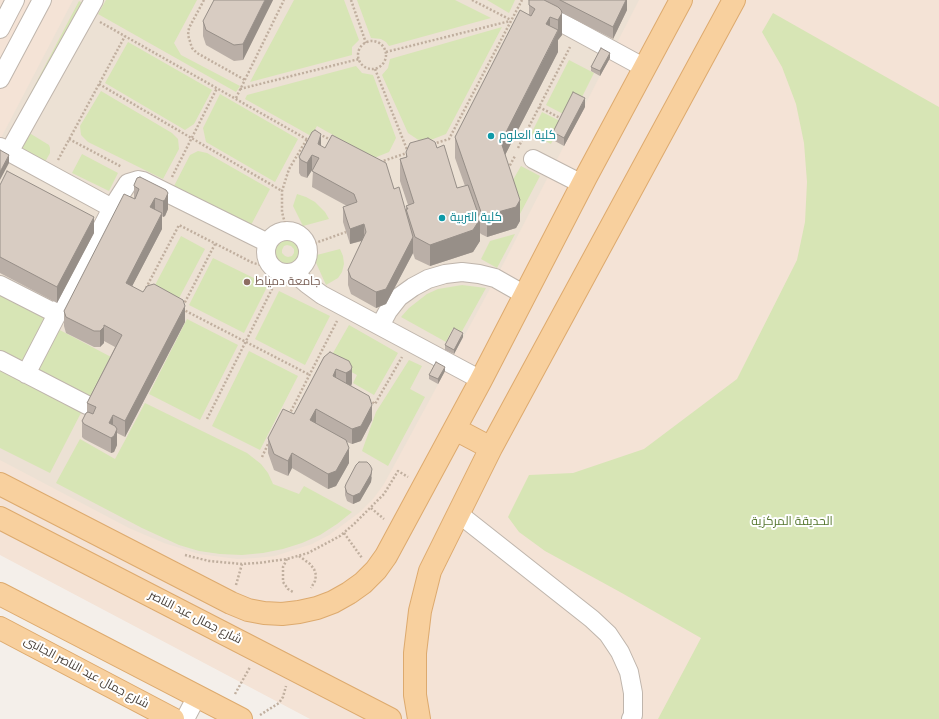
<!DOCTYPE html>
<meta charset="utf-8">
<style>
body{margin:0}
canvas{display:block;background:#f4efea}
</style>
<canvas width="939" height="719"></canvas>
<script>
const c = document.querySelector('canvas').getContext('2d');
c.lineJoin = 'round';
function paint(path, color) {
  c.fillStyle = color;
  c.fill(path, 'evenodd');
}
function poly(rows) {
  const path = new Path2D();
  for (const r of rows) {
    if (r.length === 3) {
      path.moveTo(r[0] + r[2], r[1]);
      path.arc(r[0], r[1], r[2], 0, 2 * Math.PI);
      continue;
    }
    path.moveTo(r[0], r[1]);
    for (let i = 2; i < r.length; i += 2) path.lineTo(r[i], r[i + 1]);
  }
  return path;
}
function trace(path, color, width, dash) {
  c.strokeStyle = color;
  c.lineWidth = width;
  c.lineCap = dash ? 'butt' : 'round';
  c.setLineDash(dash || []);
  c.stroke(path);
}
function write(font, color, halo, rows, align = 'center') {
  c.font = font + ' "Nunito Sans",Cairo,sans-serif';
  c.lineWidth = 4;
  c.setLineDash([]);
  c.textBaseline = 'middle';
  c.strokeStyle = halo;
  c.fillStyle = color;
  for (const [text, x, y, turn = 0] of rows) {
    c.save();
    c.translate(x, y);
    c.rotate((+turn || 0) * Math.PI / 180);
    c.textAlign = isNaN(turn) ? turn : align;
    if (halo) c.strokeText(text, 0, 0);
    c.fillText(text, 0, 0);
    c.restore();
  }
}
paint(poly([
 [0,0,939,0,939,719,310,719,0,555]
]), '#f4e3d6');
paint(poly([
 [73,0,639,0,499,272,384,484,373,499,360,512,329,535,312,544,275,556,256,558,237,559,199,554,164,543,129,528,0,460,0,140]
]), '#ece1d4');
paint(poly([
 [106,0,197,0,174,43,181,55,240,86,236,92,98,14],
 [294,0,344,0,359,40,352,47,352,55,250,82],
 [357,0,455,0,491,18,389,46,386,42,381,39,371,38],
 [487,0,515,0,509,13],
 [79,1,87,6,5,142],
 [773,13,939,107,939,719,658,719,701,638,620,592,545,551,519,532,508,517,529,475,573,473,644,449,737,379,797,260,805,222,807,182,804,143,796,104,782,67,762,32],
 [502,27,446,134,423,143,408,133,382,75,388,68,390,59],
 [128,42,212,90,194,124,185,130,105,83],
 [569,60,594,73,579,103,565,115,546,105],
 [356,66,362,73,373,75,396,138,389,152,374,158,317,126,311,136,245,99,247,95],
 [101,91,172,133,178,139,179,149,163,179,88,142,81,135,80,126],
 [220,94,298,139,275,182,206,142,203,128],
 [542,112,562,122,551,144,531,134],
 [28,134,31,134,49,145,50,148,50,153,45,162,18,148],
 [198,151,207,153,270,189,250,227,174,186,190,155],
 [82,154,118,173,109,191,72,173],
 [521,166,540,176,520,214,510,185],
 [297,194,306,197,315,202,325,212,329,219,303,226,293,206],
 [515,234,497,268,481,259,490,241],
 [181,236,205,249,178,300,154,287],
 [285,238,292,238,296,242,300,247,301,253,298,258,294,263,288,264,282,264,277,261,274,255,274,249,276,244,280,240],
 [287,245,291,246,294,249,294,253,292,256,288,257,285,256,282,253,282,250,284,246],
 [340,249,343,256,344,264,342,272,338,278,326,285,313,256],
 [213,258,268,285,244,333,189,305],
 [462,285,486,288,461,333,453,328,446,342,401,317,409,308,427,294,438,289],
 [0,290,50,315,25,366,0,353],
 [279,291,330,316,305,365,255,339],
 [187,319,238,345,200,420,149,394],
 [349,325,398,353,374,395,353,383,357,375,329,360],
 [56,328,113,358,90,401,34,371],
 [249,351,298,376,260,450,212,426],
 [409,360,422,366,410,389,425,397,388,466,362,451,376,412],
 [0,366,83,409,50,473,0,448],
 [145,403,247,453,261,464,268,473,273,484,299,494,304,486,352,512,337,524,320,535,302,543,283,549,263,553,242,555,220,554,199,551,179,545,142,528,56,483,80,439,115,459]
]), '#d7e5b5');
const minor = poly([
 [540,11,645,68],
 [0,29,15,0],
 [0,79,42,0],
 [0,147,112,208],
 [9,152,94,0],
 [533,159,582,184],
 [287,252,21],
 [293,272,307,284,322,295,481,380],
 [0,285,57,314],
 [380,326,388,311,399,297,413,287,428,279,445,274,462,272,479,274,495,278,525,295],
 [0,360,87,405],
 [26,374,112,208,128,183,138,180,143,181,268,243],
 [459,514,592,619,608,634,620,652,629,672,633,693,633,715,631,719],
 [185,719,197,696]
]);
const major = poly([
 [455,429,491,448],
 [0,484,231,603,248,610,264,613,282,614,299,612,317,608,333,602,349,593,363,583,376,570,386,556,481,380,586,177,681,0],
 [0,518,390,719],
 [0,594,241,719],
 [0,628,173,719],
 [419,719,415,695,415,653,420,611,430,571,491,448,734,0]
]);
trace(minor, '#bfb5ac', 20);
trace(major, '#ddaa6e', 24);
trace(poly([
 [204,0,189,28,188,35,192,48,197,53,245,80],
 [351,0,366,43],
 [472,0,511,20],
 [100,22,310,141],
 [372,55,14],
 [386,52,510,21],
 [375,69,408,152],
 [99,84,282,191],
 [240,89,359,59],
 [236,98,284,0],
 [539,107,560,118],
 [319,134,333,141],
 [69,139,122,167],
 [433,144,449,139,522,0],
 [518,148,570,47],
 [58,160,125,36],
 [380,162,407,153],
 [508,169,515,156],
 [172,177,217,88],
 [287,231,282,212,282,191,289,169,307,139],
 [307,246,346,232],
 [146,288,179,225,253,263,265,266,271,265],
 [183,306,215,244],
 [182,309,310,375],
 [369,400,375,404,402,357],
 [289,415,337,321],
 [207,419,277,279],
 [262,457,269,442],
 [371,508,384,519],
 [344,533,362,558],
 [185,555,209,561,242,564,258,563,287,559,308,553,340,536,354,524,384,494,398,471,408,477],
 [299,556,310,564,314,569,316,575,315,581,311,588],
 [287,559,283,567,283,582,288,589,293,592],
 [236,585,242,564],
 [235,694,250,667],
 [260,715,279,703,283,697,286,686]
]), '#c0af9f', 2.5, [2, 2]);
trace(minor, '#fff', 18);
trace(major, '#f8d09e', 22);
paint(poly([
 [273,0,243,60,234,61,206,45,203,36,203,21],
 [529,0,627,0,627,10,613,39,562,13,562,35,558,40,558,52,505,155,520,221,516,228,487,237,481,234,480,233,480,241,473,252,430,266,415,259,413,253,386,304,376,308,351,294,348,285,348,270,362,241,350,244,343,222,343,207,347,206,312,187,313,171,312,170,307,178,301,176,299,173,299,157,321,146,394,189,406,212,406,206,408,205,400,181,400,159,406,157,406,152,437,148,457,188,465,186,455,158,455,137,529,15],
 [610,58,600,76,591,71,591,67],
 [585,107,564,146,553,140,553,132],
 [0,185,94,233,57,303,0,273],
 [134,185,166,190,168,209,165,216,163,217,162,216,162,229,132,286,185,322,125,437,117,433,117,445,114,452,111,453,84,439,82,437,82,421,87,413,87,403,115,347,104,341,104,343,100,347,94,347,66,333,64,326,64,311,134,199],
 [463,337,454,354,445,350,445,345],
 [324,357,349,361,352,383,351,386,372,420,361,441,352,444,347,442,349,463,336,486,328,489,292,468,288,476,274,470,268,453,268,438,294,414],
 [445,371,438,384,429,379,429,375],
 [372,477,371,482,360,501,353,504,347,501,345,495,345,487]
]), '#baafa7');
paint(poly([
 [265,0,273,0,243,60,243,44],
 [626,0,627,0,627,10,613,39,613,27],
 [562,13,562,35,558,40,558,52,501,163,501,142,558,31,558,20],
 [550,17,550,39,546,24],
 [610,53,610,58,600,76,600,71],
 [585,98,585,107,564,146,564,138],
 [321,134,321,150,318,144],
 [9,155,9,163,0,180,0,172],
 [312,155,312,170,307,178,307,163],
 [168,193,168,209,165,216,163,217,163,201],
 [155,198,155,213,150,207],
 [520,200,520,221,516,228,487,237,487,215],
 [162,213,162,229,126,298,126,283],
 [94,217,94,233,57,303,57,287],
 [480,219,480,241,473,252,430,266,430,245],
 [364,224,364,240,350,244,350,229],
 [413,237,413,253,386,304,376,308,376,292],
 [185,306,185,322,125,437,125,421],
 [104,327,104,343,100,347,100,331],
 [463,333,463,337,454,354,454,350],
 [352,367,352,383,351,386,346,388,346,373],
 [445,367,445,371,438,384,438,379],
 [336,369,336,385,333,376],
 [372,405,372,420,361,441,352,444,352,429],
 [316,409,316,425,310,420],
 [113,415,113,431,109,423],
 [117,429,117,445,114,452,111,453,111,438],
 [349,448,349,463,336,486,328,489,328,474],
 [292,453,292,468,288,476,288,461],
 [372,469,371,482,360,501,353,504,353,496]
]), '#978f88');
const building = poly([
 [214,0,265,0,243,44,234,45,206,30,203,21,214,0],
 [529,0,544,0,558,7,561,10,562,13,558,20,550,17,546,24,558,30,501,142,520,200,516,207,487,215,481,212,455,137,520,10,531,16,535,9,529,5,529,0],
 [560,0,626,0,613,27,560,0],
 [601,48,610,53,600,71,591,67,601,48],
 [573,92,585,98,564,138,553,132,573,92],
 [315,130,321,134,318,144,325,148,332,135,386,163,394,189,399,187,413,237,386,289,376,292,351,278,348,270,366,232,364,224,350,229,346,217,343,207,357,202,354,194,312,171,319,158,312,155,307,163,301,160,299,157,312,132,315,130],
 [428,138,435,142,437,148,444,145,457,188,468,185,480,219,473,230,430,245,415,237,406,209,408,209,406,206,414,203,400,159,407,157,406,152,410,143,428,138],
 [0,150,9,155,0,172,0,150],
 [7,171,94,217,57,287,0,257,0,185,7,171],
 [140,177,166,190,168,193,165,200,163,201,155,198,150,207,162,213,126,283,143,292,147,286,154,284,183,300,185,306,125,421,113,415,109,423,115,426,117,429,114,436,111,438,84,424,82,421,86,413,88,412,93,414,96,407,87,403,122,335,104,325,104,327,100,331,94,331,66,317,64,311,124,194,135,199,139,189,134,186,134,185,137,178,140,177],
 [454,328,463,333,454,350,445,345,454,328],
 [330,352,349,361,352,367,351,370,346,373,336,369,333,376,369,396,372,405,361,426,352,429,316,409,310,420,346,440,349,448,336,471,328,474,292,453,288,461,274,454,268,438,283,409,294,414,324,357,330,352],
 [436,362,445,367,438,379,429,375,436,362],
 [359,462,367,462,370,465,372,469,371,474,360,493,353,496,347,493,345,487,346,484,356,465,359,462]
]);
paint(building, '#d8ccc2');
trace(building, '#978f88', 1);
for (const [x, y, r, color] of [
 [491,136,4,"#0f9aa8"],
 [442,218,4,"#0f9aa8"],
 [247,282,4,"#8d6e63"]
]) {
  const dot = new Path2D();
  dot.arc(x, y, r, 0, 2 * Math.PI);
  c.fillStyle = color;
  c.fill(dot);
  trace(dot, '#fff', 1.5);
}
write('12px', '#0d838f', '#fff', [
 ["كلية العلوم",499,136],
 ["كلية التربية",450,218]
], 'left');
write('12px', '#785e54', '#fff', [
 ["جامعة دمياط",255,282]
], 'left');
write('12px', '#55762e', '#fff', [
 ["الحديقة المركزية",792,522]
]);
write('12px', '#473f38', '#fff', [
 ["شارع جمال عبد الناصر",195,618,27],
 ["شارع جمال عبد الناصر الجانبى",86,673,28]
]);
</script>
